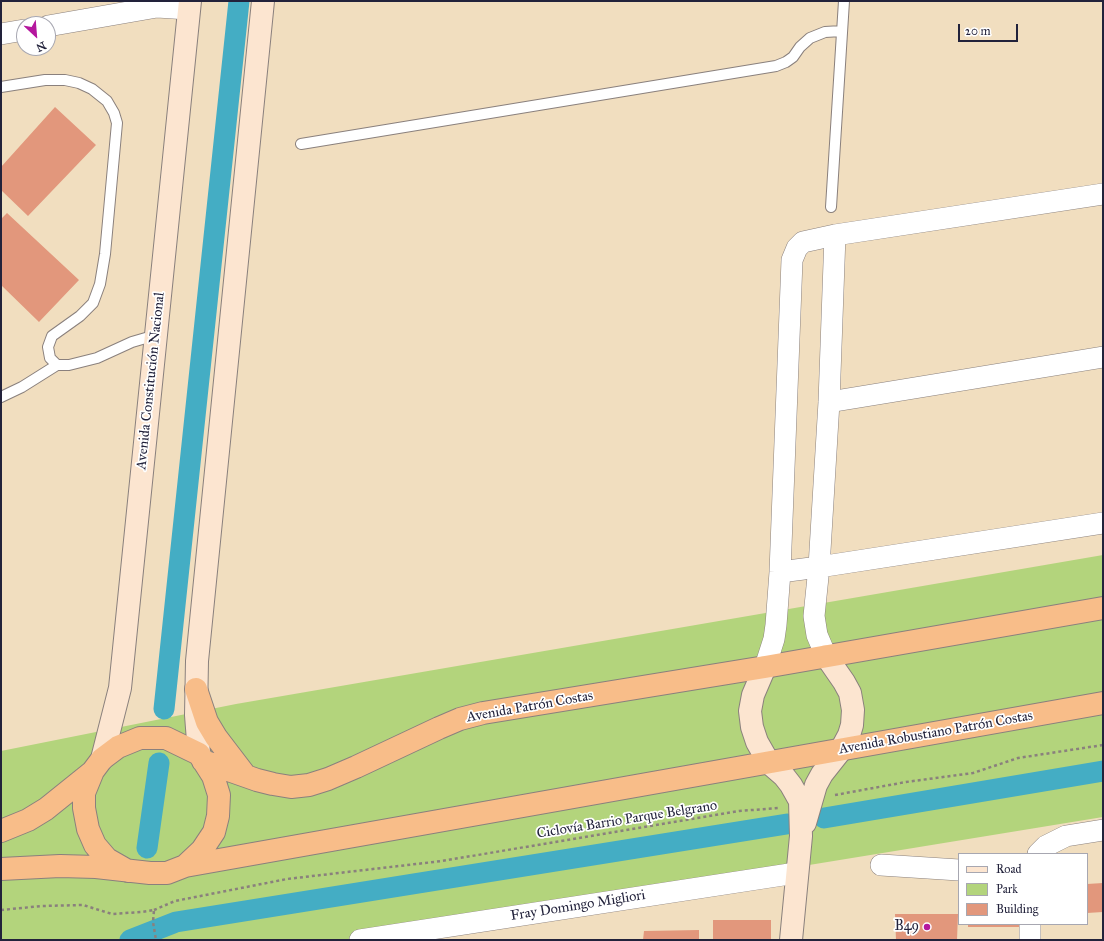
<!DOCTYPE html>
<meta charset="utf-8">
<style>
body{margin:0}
#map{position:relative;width:1104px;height:941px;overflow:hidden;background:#f1debf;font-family:"IM FELL Great Primer",serif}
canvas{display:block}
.frame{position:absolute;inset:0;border:2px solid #22223b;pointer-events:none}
.legend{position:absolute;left:958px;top:853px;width:130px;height:72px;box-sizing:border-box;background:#fff;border:1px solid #a7a7b1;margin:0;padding:5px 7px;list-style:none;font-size:12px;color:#22223b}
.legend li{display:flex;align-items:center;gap:8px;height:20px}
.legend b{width:20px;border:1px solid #a7a7b1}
.north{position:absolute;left:16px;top:16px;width:40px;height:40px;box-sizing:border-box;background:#fff;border:1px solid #a7a7b1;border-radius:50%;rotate:154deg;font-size:11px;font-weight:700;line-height:16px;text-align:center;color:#22223b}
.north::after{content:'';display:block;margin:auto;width:14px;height:18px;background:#b5179e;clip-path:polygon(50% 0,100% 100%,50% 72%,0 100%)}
.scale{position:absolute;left:958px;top:24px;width:60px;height:18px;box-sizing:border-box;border:2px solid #22223b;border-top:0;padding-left:5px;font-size:12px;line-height:14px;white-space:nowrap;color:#22223b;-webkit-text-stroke:3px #fff;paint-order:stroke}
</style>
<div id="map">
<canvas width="1104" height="941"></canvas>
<div class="frame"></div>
<ul class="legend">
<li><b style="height:5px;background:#fce5d0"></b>Road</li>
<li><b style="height:11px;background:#b3d47c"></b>Park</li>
<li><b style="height:11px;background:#e2977c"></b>Building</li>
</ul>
<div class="north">N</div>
<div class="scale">20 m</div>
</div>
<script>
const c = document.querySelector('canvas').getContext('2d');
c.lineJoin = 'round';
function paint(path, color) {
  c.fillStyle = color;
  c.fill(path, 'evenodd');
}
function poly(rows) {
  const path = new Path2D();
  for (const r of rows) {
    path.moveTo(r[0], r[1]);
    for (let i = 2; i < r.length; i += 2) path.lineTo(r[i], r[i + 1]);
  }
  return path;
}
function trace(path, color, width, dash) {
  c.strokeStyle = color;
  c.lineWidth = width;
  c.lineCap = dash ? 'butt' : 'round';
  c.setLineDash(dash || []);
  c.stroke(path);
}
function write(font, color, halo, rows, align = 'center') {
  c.font = font + ' "IM FELL Great Primer",serif';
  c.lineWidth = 3.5;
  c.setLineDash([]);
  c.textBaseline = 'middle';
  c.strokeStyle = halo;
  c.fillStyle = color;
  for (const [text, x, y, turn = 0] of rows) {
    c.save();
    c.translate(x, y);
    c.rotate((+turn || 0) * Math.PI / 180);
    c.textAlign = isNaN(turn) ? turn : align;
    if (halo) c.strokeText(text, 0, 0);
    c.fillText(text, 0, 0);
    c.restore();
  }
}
paint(poly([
 [1103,555,1103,817,350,940,1,940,1,751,236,704]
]), '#b3d47c');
trace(poly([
 [164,709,239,1],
 [824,818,1103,771],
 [147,848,159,763],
 [130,940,176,922,787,824]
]), '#44adc4', 21);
paint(poly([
 [55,107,96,145,28,216,1,190,1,167],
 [7,213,79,280,39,322,1,285,1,219],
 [1103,883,1103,912,1087,913,1087,884],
 [895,914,958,914,957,940,896,940],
 [713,920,771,920,771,940,713,940],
 [968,924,1027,924,1027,927,968,927],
 [699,930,699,940,643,940,644,931]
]), '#e2977c');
const lane = poly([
 [1,87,45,80,65,80,79,83,92,89,107,101,114,113,117,123,105,254,100,284,93,303,80,316,52,336,48,347,50,358,57,365,69,365,97,358,132,342,156,335],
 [301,144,776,66,786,62,793,57,800,47,810,38,825,32,842,31],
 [831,207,844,1],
 [1,397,22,387,57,365]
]);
const street = poly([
 [48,26,157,7,189,9],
 [1,34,24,30],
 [829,402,1103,357],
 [780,572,819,567,1103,523],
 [826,656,817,635,814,616,819,567,829,402,835,235],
 [765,667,774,639,776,625,780,572,792,260,797,248,803,242,835,235,1103,194],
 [1038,854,1046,846,1066,836,1103,830],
 [881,865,959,870],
 [360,940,796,873],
 [1030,940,1030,924]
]);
const secondary = poly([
 [765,667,753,695,750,711,752,727,757,742,769,763,784,776,791,785,800,801,801,836,791,940],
 [199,754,196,715,197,661,263,1],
 [102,759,120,688,190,1],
 [805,823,816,785,822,774,841,750,849,735,852,725,853,710,850,693,844,682,826,656]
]);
const highway = poly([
 [196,689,207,722,216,737,245,775],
 [203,761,257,780,273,784,291,787,309,785,328,779,356,767,439,728,460,719,483,713,765,667,1103,608],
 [1,831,28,820,46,809,92,772],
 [185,866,1103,703],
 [1,869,60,866,96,867,150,873,167,873,185,866,202,850,214,832,218,816,219,795,213,776,199,754,166,738,140,738,118,747,102,759,93,771,84,793,84,808,88,829,95,845,107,859,128,871]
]);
trace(lane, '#8a807d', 12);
trace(street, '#8a807d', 22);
trace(secondary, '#8a807d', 24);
trace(highway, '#8a807d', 24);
trace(poly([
 [835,795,906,782,973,773,1018,758,1103,745],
 [1,910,42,906,83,905,112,914,141,912,154,910,153,922,156,940],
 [154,910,175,901,287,879,442,861,739,811,779,808]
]), '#8a807d', 2.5, [3, 3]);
trace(lane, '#fff', 10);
trace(street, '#fff', 21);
trace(secondary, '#fce5d0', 22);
trace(highway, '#f8bd89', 22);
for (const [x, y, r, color] of [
 [927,927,4,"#b5179e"]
]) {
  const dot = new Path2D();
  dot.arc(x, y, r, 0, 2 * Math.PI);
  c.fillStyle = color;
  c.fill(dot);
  trace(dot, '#fff', 1.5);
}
write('14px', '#22223b', '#fff', [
 ["Avenida Constitución Nacional",151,381,-84],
 ["Avenida Patrón Costas",530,707,-10],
 ["Avenida Robustiano Patrón Costas",936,733,-10],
 ["Ciclovía Barrio Parque Belgrano",627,820,-9],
 ["Fray Domingo Migliori",578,906,-9]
]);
write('14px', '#22223b', '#fff', [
 ["B49",919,927]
], 'right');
</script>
